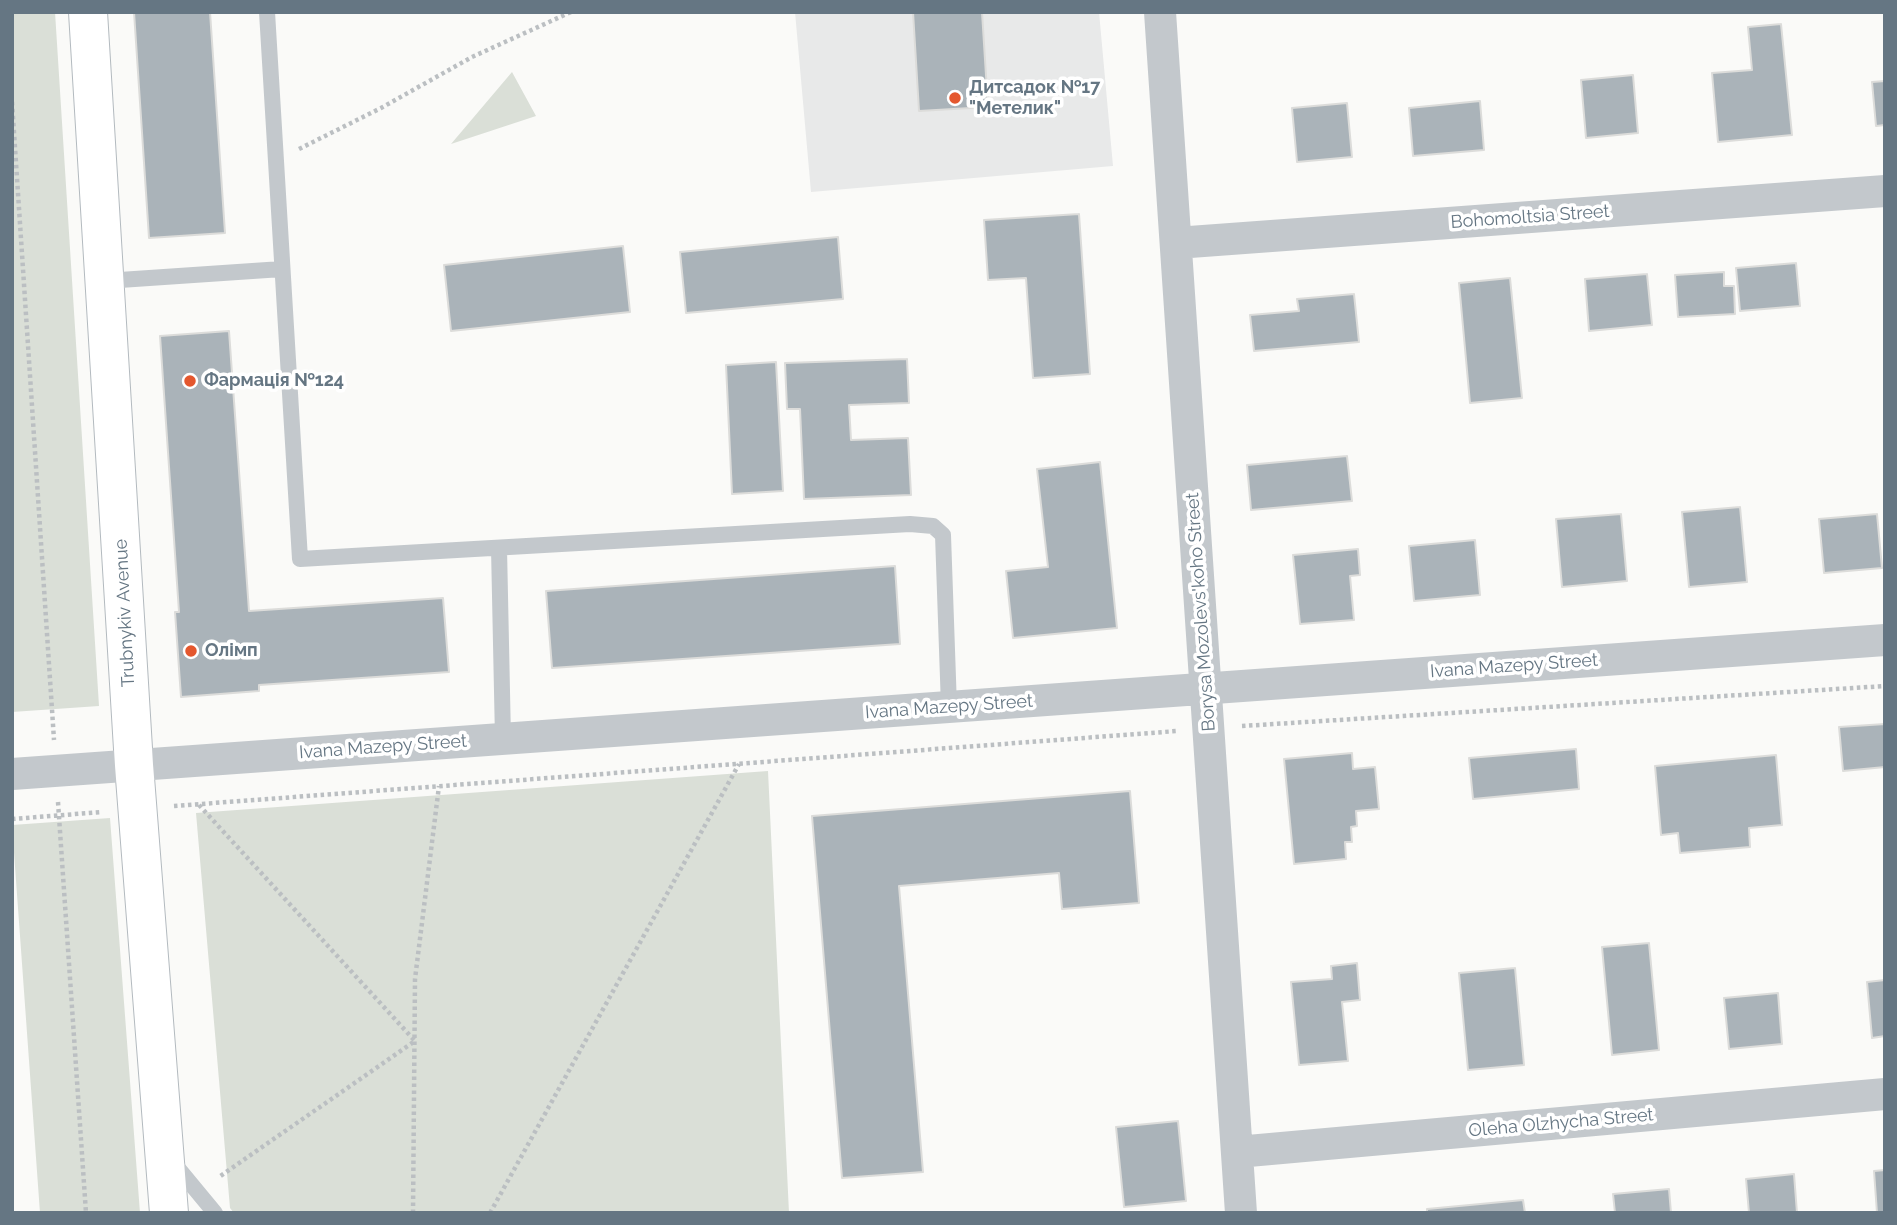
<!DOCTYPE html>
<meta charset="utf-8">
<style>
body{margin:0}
#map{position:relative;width:1897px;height:1225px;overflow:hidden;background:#fafaf8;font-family:Raleway,sans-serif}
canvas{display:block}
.frame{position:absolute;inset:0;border:14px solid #657683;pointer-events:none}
</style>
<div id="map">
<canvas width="1897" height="1225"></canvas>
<div class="frame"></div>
</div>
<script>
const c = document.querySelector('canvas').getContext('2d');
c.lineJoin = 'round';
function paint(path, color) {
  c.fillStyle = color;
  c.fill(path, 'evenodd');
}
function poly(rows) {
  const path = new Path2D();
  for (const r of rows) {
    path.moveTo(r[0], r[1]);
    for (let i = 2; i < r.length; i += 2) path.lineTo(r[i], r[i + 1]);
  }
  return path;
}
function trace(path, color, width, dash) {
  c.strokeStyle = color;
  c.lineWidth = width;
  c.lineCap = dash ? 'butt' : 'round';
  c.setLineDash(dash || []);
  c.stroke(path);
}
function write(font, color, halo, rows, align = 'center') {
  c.font = font + ' Raleway,sans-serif';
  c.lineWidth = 7;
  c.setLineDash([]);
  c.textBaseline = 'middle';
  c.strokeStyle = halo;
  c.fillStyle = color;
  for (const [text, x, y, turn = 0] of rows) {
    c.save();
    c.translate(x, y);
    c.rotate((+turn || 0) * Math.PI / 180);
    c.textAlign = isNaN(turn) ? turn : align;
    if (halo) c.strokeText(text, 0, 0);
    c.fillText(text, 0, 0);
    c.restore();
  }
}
paint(poly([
 [795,12,1099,12,1113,166,811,192]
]), '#e8e9e9');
paint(poly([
 [12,12,55,12,99,706,12,712],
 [512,72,536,116,451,144],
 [768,771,789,1213,234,1213,230,1208,196,813],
 [110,818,140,1213,40,1213,12,825]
]), '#dadfd7');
const building = poly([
 [134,12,210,12,225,233,149,238,134,12],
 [913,12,982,12,988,107,919,111,913,12],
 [1781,24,1792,135,1718,142,1712,73,1752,70,1748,27,1781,24],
 [1633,75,1638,133,1586,138,1581,80,1633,75],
 [1885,81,1885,125,1876,126,1872,82,1885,81],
 [1480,101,1484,150,1413,156,1409,108,1480,101],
 [1347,103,1352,157,1297,162,1292,108,1347,103],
 [1079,214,1090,374,1033,378,1026,278,988,280,984,220,1079,214],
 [838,237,843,299,686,313,680,252,838,237],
 [623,246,630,312,451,331,444,265,623,246],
 [1796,263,1800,306,1740,311,1736,268,1796,263],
 [1724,272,1724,286,1734,286,1735,314,1678,317,1675,275,1724,272],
 [1647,274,1652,325,1589,331,1585,279,1647,274],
 [1510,278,1522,398,1470,403,1459,283,1510,278],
 [1354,294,1359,342,1254,351,1250,315,1299,311,1297,299,1354,294],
 [229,331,249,611,443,598,449,672,259,685,259,691,181,697,175,612,179,612,160,336,229,331],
 [907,359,909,403,849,405,851,440,908,438,911,495,804,499,800,409,787,409,785,363,907,359],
 [776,362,783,491,732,494,726,365,776,362],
 [1347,456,1352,501,1251,510,1247,465,1347,456],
 [1100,462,1117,628,1013,638,1006,571,1048,567,1037,469,1100,462],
 [1740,507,1747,582,1689,587,1682,512,1740,507],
 [1621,514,1627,581,1562,587,1556,519,1621,514],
 [1877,514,1882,568,1824,573,1819,519,1877,514],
 [1475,540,1480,595,1414,601,1409,546,1475,540],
 [1358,549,1360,575,1350,576,1354,620,1300,624,1293,555,1358,549],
 [895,566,900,644,552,668,546,591,895,566],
 [1885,724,1885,767,1843,771,1839,727,1885,724],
 [1576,749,1579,789,1473,799,1469,758,1576,749],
 [1352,753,1353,769,1375,767,1379,809,1356,811,1357,826,1351,827,1352,842,1345,842,1346,859,1294,864,1284,759,1352,753],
 [1776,755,1782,825,1749,828,1750,847,1680,853,1678,833,1661,835,1655,766,1776,755],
 [1130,791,1139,903,1062,909,1059,873,899,886,923,1172,842,1178,812,816,1130,791],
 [1649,943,1659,1050,1612,1055,1602,947,1649,943],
 [1357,963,1360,1000,1342,1002,1348,1061,1299,1065,1291,982,1332,979,1331,966,1357,963],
 [1515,968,1524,1065,1468,1070,1459,973,1515,968],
 [1885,980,1885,1036,1872,1038,1867,982,1885,980],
 [1778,993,1782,1044,1729,1049,1724,998,1778,993],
 [1178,1121,1186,1201,1124,1207,1116,1127,1178,1121],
 [1885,1170,1885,1213,1877,1213,1874,1171,1885,1170],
 [1794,1174,1797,1213,1749,1213,1746,1179,1794,1174],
 [1669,1189,1671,1213,1615,1213,1613,1194,1669,1189],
 [1523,1200,1525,1213,1427,1213,1427,1209,1523,1200]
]);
paint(building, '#aab3b9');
trace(building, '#dcdcda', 2);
const secondary = poly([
 [88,12,134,765,169,1213]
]);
trace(secondary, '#b3babf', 40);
trace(poly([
 [12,102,54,740],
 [299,149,381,108,472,57,571,12],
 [1242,726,1885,686],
 [58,802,86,1213],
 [199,805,415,1041,219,1177],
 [174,806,1177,731],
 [12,819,102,812],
 [413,1213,415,979,439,786],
 [490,1213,739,764]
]), '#bbbfc2', 4.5, [3.5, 3.5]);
trace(poly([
 [267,12,300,559,910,524,933,526,943,535,949,707],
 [105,281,282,269],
 [499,548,503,739],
 [172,1161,215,1213]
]), '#c3c8cc', 16);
trace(poly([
 [1160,12,1241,1213],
 [1176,243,1885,191],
 [12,774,1885,640],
 [1237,1152,1885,1094]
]), '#c3c8cc', 32);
trace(secondary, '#fff', 38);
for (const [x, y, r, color] of [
 [955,98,7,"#e4572e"],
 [190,381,7,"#e4572e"],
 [191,651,7,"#e4572e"]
]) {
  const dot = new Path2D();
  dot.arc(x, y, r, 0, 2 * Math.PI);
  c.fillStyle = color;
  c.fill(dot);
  trace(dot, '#fff', 2.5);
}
write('bold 18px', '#657683', '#fff', [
 ["Дитсадок №17",969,88],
 ["\"Метелик\"",969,109],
 ["Фармація №124",204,381],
 ["Олімп",205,651]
], 'left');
write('18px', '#657683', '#fff', [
 ["Bohomoltsia Street",1530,217,-4],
 ["Borysa Mozolevs'koho Street",1201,612,-94],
 ["Trubnykiv Avenue",125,613,-93],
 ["Ivana Mazepy Street",1514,666,-4],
 ["Ivana Mazepy Street",949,707,-4],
 ["Ivana Mazepy Street",383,747,-4],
 ["Oleha Olzhycha Street",1561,1123,-5]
]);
</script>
